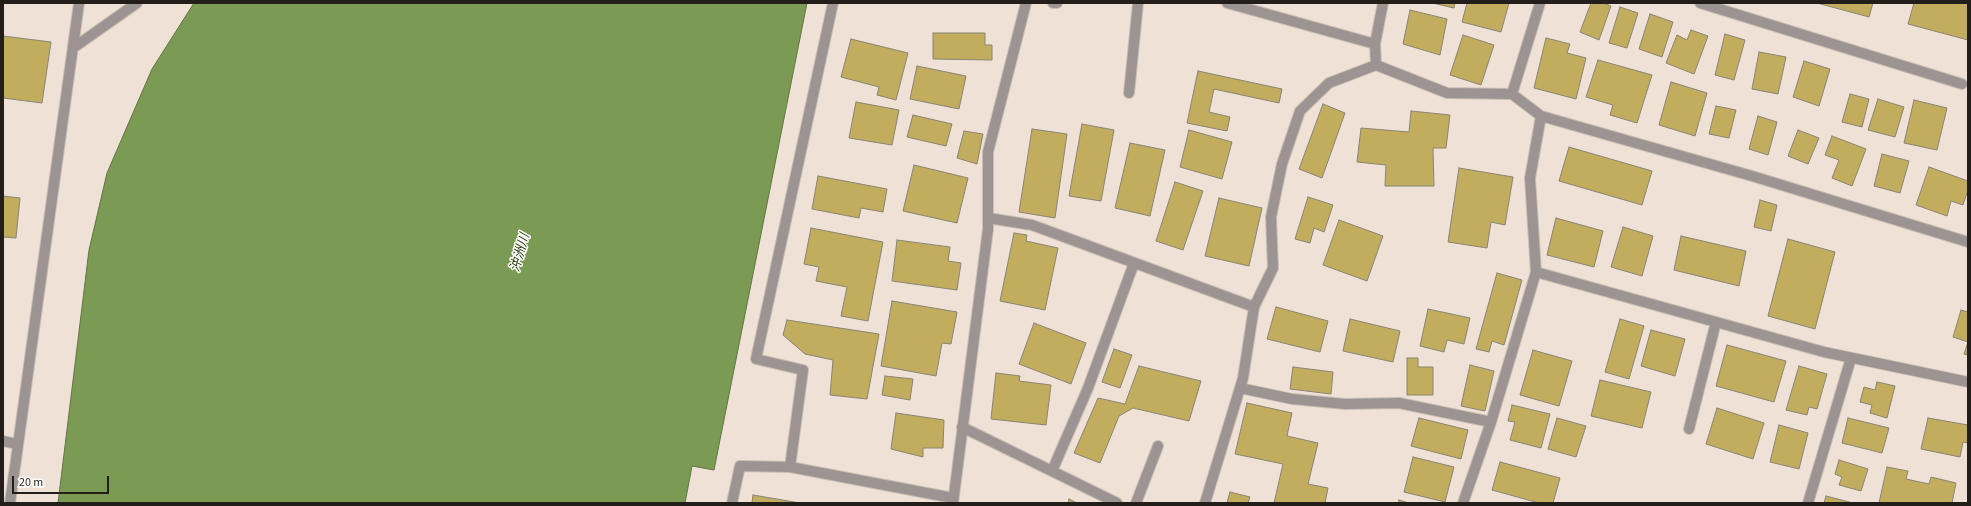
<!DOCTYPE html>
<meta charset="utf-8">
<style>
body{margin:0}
#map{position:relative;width:1971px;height:506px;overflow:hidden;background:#efe1d5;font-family:"Source Sans 3",sans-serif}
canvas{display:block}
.frame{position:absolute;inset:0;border:4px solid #231e19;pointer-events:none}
.scale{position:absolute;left:12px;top:476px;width:97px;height:18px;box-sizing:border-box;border:2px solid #231e19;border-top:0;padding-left:5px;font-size:12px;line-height:14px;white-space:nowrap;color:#231e19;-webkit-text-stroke:3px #fff;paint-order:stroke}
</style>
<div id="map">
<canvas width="1971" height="506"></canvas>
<div class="frame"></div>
<div class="scale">20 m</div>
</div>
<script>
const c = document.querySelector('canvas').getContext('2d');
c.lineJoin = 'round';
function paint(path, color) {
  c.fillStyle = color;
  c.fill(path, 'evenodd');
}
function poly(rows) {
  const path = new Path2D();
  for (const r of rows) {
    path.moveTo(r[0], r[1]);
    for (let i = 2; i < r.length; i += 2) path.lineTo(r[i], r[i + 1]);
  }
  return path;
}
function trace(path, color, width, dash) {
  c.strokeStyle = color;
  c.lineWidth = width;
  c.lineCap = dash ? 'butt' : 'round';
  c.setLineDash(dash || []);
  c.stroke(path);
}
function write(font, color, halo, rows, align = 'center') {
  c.font = font + ' "Source Sans 3","Noto Sans JP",sans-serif';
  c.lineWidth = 3;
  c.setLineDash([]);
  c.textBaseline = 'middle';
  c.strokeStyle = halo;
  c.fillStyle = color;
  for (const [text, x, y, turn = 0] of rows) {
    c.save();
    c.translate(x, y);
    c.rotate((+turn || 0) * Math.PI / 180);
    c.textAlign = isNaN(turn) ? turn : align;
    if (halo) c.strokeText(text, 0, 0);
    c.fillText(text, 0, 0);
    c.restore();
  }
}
const water = poly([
 [194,3,807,3,714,470,692,466,685,503,58,503,89,250,107,173,152,69,194,3]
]);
paint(water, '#7b9a53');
trace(water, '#617542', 1);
const building = poly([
 [1432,3,1455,3,1454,8,1432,3],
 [1467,3,1509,3,1501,32,1462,22,1467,3],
 [1591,3,1603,3,1611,6,1599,40,1580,32,1591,3],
 [1817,3,1873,3,1869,17,1817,3],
 [1914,3,1968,3,1968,40,1908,24,1914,3],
 [1620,7,1638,13,1627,48,1609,43,1620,7],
 [1410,10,1447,19,1440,55,1403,44,1410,10],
 [1650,14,1673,22,1662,57,1639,49,1650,14],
 [1691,30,1708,36,1694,74,1666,63,1677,35,1687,40,1691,30],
 [933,33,985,33,985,45,992,45,992,60,933,59,933,33],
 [1725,34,1745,40,1734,80,1715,75,1725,34],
 [1463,35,1494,45,1481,85,1450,75,1463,35],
 [3,36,51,42,42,103,3,98,3,36],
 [1546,38,1570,44,1567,53,1586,58,1576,99,1534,88,1546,38],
 [851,39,908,53,896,100,877,95,879,87,841,77,851,39],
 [1759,52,1786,57,1778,94,1752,89,1759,52],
 [1598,60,1652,75,1637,123,1610,115,1613,105,1586,97,1598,60],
 [1804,61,1830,69,1819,106,1793,97,1804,61],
 [917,66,966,76,959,109,910,99,917,66],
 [1198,71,1282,89,1279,103,1214,89,1209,112,1230,117,1227,131,1187,123,1198,71],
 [1671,82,1707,93,1695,136,1659,125,1671,82],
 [1850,94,1869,99,1862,127,1842,122,1850,94],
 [1878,99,1904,107,1895,137,1868,130,1878,99],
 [1914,100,1947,108,1937,150,1904,143,1914,100],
 [856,102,899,110,892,145,849,138,856,102],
 [1323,104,1345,113,1322,178,1299,169,1323,104],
 [1716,106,1736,110,1729,138,1709,134,1716,106],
 [1411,111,1450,115,1446,148,1433,148,1434,186,1385,186,1386,165,1357,162,1361,128,1409,132,1411,111],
 [913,115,952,124,946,146,907,137,913,115],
 [1758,116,1777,122,1768,155,1749,149,1758,116],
 [1082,124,1114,130,1101,201,1069,196,1082,124],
 [1032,129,1067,134,1055,218,1019,212,1032,129],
 [1189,130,1232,142,1222,179,1180,167,1189,130],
 [1798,130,1819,138,1808,164,1788,156,1798,130],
 [964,131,983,134,977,164,957,158,964,131],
 [1832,136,1866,149,1852,186,1832,178,1839,160,1825,155,1832,136],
 [1130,143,1165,150,1150,216,1115,208,1130,143],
 [1569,147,1652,171,1642,205,1559,181,1569,147],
 [1882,154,1909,161,1900,193,1874,186,1882,154],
 [914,165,968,178,957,223,903,211,914,165],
 [1929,167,1968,181,1968,190,1963,205,1951,201,1947,216,1916,205,1929,167],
 [1459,168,1513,177,1505,225,1491,222,1487,248,1448,242,1459,168],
 [818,176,887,189,883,212,861,208,859,218,812,209,818,176],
 [1175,182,1203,191,1183,250,1156,241,1175,182],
 [3,196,20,198,16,238,3,237,3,196],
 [1308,197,1333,205,1324,232,1314,228,1310,243,1295,239,1308,197],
 [1219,198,1262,208,1249,266,1205,256,1219,198],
 [1760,200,1777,205,1771,231,1754,227,1760,200],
 [1556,218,1603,231,1594,267,1547,255,1556,218],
 [1339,220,1383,236,1367,281,1323,265,1339,220],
 [1623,227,1653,236,1642,276,1611,267,1623,227],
 [811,228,883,242,868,321,841,316,847,287,816,281,819,267,804,264,811,228],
 [1014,233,1027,235,1026,241,1058,248,1045,310,1000,301,1014,233],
 [1681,236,1746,251,1739,286,1674,270,1681,236],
 [1788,239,1835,252,1815,329,1768,316,1788,239],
 [897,240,950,247,948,261,961,263,957,290,892,281,897,240],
 [1497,273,1522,280,1504,345,1492,341,1489,352,1476,349,1497,273],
 [892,301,957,312,951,344,942,343,936,376,881,366,892,301],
 [1276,307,1328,321,1320,352,1267,339,1276,307],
 [1428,309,1470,318,1464,344,1447,340,1444,352,1420,346,1428,309],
 [1961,310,1968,312,1968,342,1953,337,1961,310],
 [1350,319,1400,331,1393,362,1343,351,1350,319],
 [1620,319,1644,326,1629,379,1605,372,1620,319],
 [787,320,879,334,867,399,830,395,833,360,805,354,783,335,787,320],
 [1034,323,1086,343,1071,384,1019,364,1034,323],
 [1651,330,1685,339,1675,376,1641,366,1651,330],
 [1968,342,1968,355,1964,354,1968,342],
 [1727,345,1786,361,1774,402,1716,386,1727,345],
 [1114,349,1132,355,1120,388,1102,382,1114,349],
 [1533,350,1572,361,1559,406,1520,395,1533,350],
 [1407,358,1418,358,1418,367,1433,367,1433,395,1407,395,1407,358],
 [1470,365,1494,371,1485,411,1461,406,1470,365],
 [1139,366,1201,381,1189,421,1133,408,1119,416,1100,463,1074,453,1098,398,1125,404,1139,366],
 [1799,366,1827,374,1817,409,1809,407,1807,415,1786,410,1799,366],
 [1293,367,1333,372,1331,394,1290,389,1293,367],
 [996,373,1020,376,1019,381,1051,385,1046,425,991,419,996,373],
 [885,376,913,379,910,400,882,395,885,376],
 [1600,380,1651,392,1642,428,1591,416,1600,380],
 [1877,382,1895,386,1887,418,1870,413,1872,405,1860,402,1864,387,1875,390,1877,382],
 [1247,403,1292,413,1287,436,1318,443,1308,484,1328,488,1325,503,1274,503,1283,464,1235,454,1247,403],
 [1512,405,1550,414,1541,448,1510,440,1515,422,1508,421,1512,405],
 [1717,408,1764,423,1753,459,1706,444,1717,408],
 [896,413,944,420,943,448,923,448,923,457,891,449,896,413],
 [1419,418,1468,430,1461,459,1411,446,1419,418],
 [1557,418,1586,426,1576,457,1548,449,1557,418],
 [1848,418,1889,428,1882,453,1842,443,1848,418],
 [1928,418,1968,425,1968,443,1963,442,1960,457,1921,449,1928,418],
 [1779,425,1808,433,1799,469,1770,462,1779,425],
 [1413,457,1454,467,1445,502,1404,492,1413,457],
 [1839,460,1868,469,1861,491,1839,485,1842,477,1835,474,1839,460],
 [1500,462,1560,478,1553,503,1539,503,1492,490,1500,462],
 [1887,467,1908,471,1906,479,1929,484,1931,477,1956,483,1952,503,1879,503,1887,467],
 [1230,492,1250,497,1248,503,1227,503,1230,492],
 [753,495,800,503,752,503,753,495],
 [1826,496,1853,503,1824,503,1826,496],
 [1069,499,1077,503,1068,503,1069,499],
 [1399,500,1409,503,1398,503,1399,500]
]);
paint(building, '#c1ad5d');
trace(building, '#888475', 1);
const minor = poly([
 [833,3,756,359,803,370,790,467,953,498],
 [1053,3,1057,3],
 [1227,3,1375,44,1383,3],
 [1700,3,1962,84],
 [73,48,137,3],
 [1376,65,1447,93,1512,94,1541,116,1530,178,1536,272,1491,422,1463,503],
 [1129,93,1138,3],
 [1512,94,1540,3],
 [1541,116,1752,176,1968,242],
 [988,218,1032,225,1254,307,1243,378,1205,503],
 [1536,272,1824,352,1968,382],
 [1254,307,1273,268,1271,217,1282,164,1300,111,1329,83,1376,65,1375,44],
 [1240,388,1292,399,1345,404,1399,403,1491,422],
 [962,427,1117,503],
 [1689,429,1716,322],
 [3,441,17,444],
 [1052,471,1088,388,1134,263],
 [10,503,79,3],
 [732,503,740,466,790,467],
 [953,503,988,229,988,152,1026,3],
 [1136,503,1158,446],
 [1808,503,1851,358]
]);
trace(minor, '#cabeb3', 12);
trace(minor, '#9c9492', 10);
write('italic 13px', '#2c400b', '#fff', [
 ["沖洲川",521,253,-74]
]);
</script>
